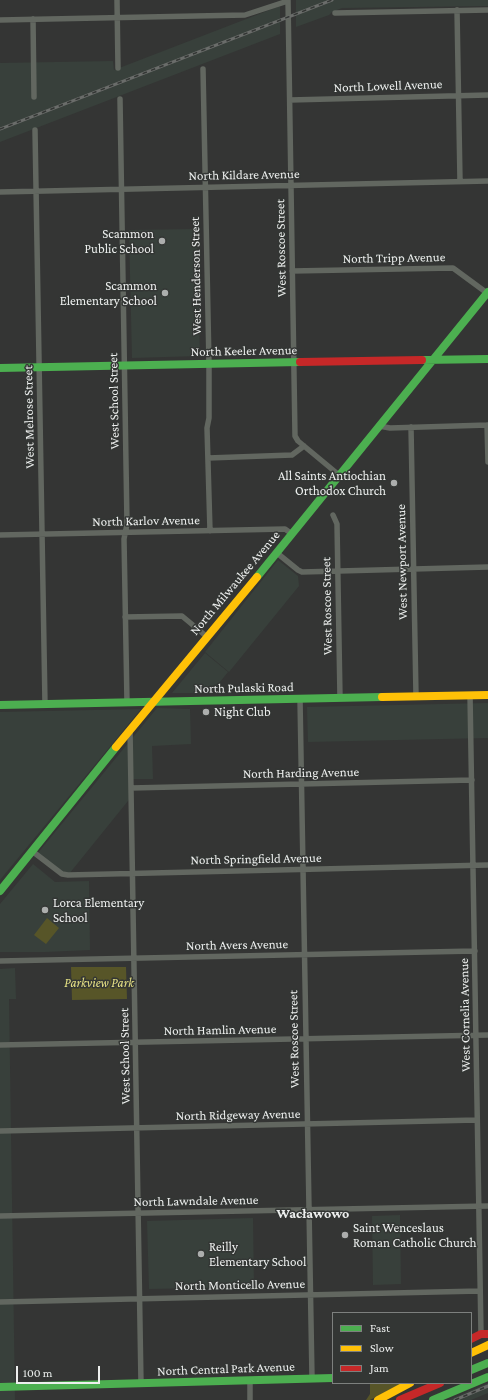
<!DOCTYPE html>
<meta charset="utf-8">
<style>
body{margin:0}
#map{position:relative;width:488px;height:1400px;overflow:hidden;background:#343534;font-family:"Crimson Pro",serif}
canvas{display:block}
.legend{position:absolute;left:332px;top:1312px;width:140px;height:72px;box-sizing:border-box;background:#333634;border:1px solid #7d807e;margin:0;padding:5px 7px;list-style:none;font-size:12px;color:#edefee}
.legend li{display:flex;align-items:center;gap:8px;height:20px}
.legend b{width:20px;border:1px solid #7d807e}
.scale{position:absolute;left:16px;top:1366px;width:84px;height:18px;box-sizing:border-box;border:2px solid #edefee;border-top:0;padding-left:5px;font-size:12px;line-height:14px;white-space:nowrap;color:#edefee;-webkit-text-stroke:3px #333634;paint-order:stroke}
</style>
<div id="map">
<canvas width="488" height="1400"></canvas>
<ul class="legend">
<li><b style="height:5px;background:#4caf50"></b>Fast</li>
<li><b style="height:5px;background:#ffc107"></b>Slow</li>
<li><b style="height:5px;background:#c62828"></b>Jam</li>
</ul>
<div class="scale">100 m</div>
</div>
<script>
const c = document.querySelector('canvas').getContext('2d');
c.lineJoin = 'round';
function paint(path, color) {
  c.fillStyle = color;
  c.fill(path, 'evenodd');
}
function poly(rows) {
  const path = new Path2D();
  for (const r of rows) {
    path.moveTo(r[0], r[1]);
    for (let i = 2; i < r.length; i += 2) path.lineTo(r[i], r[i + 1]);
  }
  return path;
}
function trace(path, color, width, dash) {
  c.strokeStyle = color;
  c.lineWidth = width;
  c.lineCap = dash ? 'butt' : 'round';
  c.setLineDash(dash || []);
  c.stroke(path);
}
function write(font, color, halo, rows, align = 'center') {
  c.font = font + ' "Crimson Pro",serif';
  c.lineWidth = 3;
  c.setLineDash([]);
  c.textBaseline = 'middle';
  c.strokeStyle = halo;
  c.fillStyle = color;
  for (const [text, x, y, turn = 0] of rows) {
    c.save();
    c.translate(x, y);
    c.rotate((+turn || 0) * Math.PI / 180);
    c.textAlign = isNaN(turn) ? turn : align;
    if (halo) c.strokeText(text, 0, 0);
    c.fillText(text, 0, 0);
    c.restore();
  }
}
paint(poly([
 [296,0,488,0,488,6,342,8,332,12,329,15,296,27],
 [280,6,280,34,0,142,0,63,113,61,114,70],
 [197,229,200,356,132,358,129,230],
 [278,560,298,576,299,586,229,672,205,652],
 [205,653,228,672,211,693,172,693],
 [488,703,488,738,308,742,307,707],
 [157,708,190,709,191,744,152,746,153,779,132,779,132,796,69,874,66,874,37,854],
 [141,709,0,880,0,712],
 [33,864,55,882,89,881,90,950,45,952,0,952,0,904],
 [15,968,16,999,9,999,15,1400,0,1400,0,969],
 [400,1215,401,1284,373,1285,372,1216],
 [253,1218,254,1287,149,1289,147,1221],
 [488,1383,488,1393,471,1400,448,1400]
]), '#38403b');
paint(poly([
 [47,918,59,928,46,944,34,935],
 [71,967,126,967,127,999,72,1000],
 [370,1383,403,1383,370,1400,366,1400,370,1394]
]), '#575528');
trace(poly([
 [117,0,118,68],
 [288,0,295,436,298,441,339,475],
 [457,10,460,181],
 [335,13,488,10],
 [33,19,34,97],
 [0,20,245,15,288,1],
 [203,69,209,364,209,418,207,428,210,531],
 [120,99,127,524,124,539,127,702],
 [290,100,488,95],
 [35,130,45,704],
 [0,192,488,181],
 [292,271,453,268,487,293],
 [487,425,488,462],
 [379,426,390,428,488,425],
 [411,427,416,696],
 [208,458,292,455,304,446],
 [333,515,337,524,340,698],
 [0,535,285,529,292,534],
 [277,553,298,570,302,572,488,567],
 [125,617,182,616,206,636],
 [470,695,481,1334],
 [300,699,312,1378],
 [130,730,141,1383],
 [131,788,472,780],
 [32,851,62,874,68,875,488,865],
 [0,961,475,951],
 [0,1045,488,1035],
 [0,1131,477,1120],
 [0,1216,488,1206],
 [0,1302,480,1291],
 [250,1380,250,1400]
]), '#626760', 5.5);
trace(poly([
 [422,360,488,359],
 [0,368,300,362],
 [257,577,488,292],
 [0,705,382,697],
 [0,891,116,747],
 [471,1370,488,1363],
 [0,1387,333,1378],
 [433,1400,488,1377]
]), '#4caf50', 8);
trace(poly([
 [382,697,488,695],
 [116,747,257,577],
 [471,1353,488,1345],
 [378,1400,410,1383]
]), '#ffc107', 8);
trace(poly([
 [300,362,422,360],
 [471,1339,481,1334,488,1334],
 [400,1400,440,1383]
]), '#c62828', 8);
const rail = poly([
 [0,129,332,0],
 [455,1400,488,1386]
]);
trace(rail, '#6a6c6a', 3);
trace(rail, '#333634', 1.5, [4.5]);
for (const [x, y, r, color] of [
 [162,241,4,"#acaead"],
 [165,293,4,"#acaead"],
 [394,483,4,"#acaead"],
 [206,712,4,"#acaead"],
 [45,910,4,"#acaead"],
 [345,1235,4,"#acaead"],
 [201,1254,4,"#acaead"]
]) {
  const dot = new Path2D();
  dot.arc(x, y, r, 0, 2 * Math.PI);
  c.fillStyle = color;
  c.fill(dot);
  trace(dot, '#333634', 1.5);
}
write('13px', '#edefee', '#333634', [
 ["North Lowell Avenue",388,86,-2],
 ["North Kildare Avenue",244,175,-1],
 ["West Roscoe Street",281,248,-91],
 ["North Tripp Avenue",394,258,-1],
 ["West Henderson Street",196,276,-91],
 ["North Keeler Avenue",244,351,-1],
 ["West School Street",114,401,-91],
 ["West Melrose Street",29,417,-91],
 ["North Karlov Avenue",146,521,-1],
 ["West Newport Avenue",402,562,-91],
 ["North Milwaukee Avenue",235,583,-50],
 ["West Roscoe Street",327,606,-91],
 ["North Pulaski Road",244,688,-1],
 ["North Harding Avenue",301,773,-1],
 ["North Springfield Avenue",256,859,-1],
 ["North Avers Avenue",237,945,-1],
 ["West Cornelia Avenue",465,1015,-91],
 ["North Hamlin Avenue",220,1030,-1],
 ["West Roscoe Street",294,1039,-91],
 ["West School Street",125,1056,-91],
 ["North Ridgeway Avenue",238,1115,-1],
 ["North Lawndale Avenue",196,1201,-1],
 ["North Monticello Avenue",240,1285,-1],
 ["North Central Park Avenue",226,1369,-2]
]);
write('13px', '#edefee', '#333634', [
 ["Scammon",154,234,"right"],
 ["Public School",154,249,"right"],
 ["Scammon",157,286,"right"],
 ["Elementary School",157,301,"right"],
 ["All Saints Antiochian",386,476,"right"],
 ["Orthodox Church",386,491,"right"],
 ["Night Club",214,712],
 ["Lorca Elementary",53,903],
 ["School",53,918],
 ["Saint Wenceslaus",353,1228],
 ["Roman Catholic Church",353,1243],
 ["Reilly",209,1247],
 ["Elementary School",209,1262]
], 'left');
write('italic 13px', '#e6e184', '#333634', [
 ["Parkview Park",99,983]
]);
write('bold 14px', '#edefee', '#333634', [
 ["Wacławowo",313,1214]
]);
</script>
